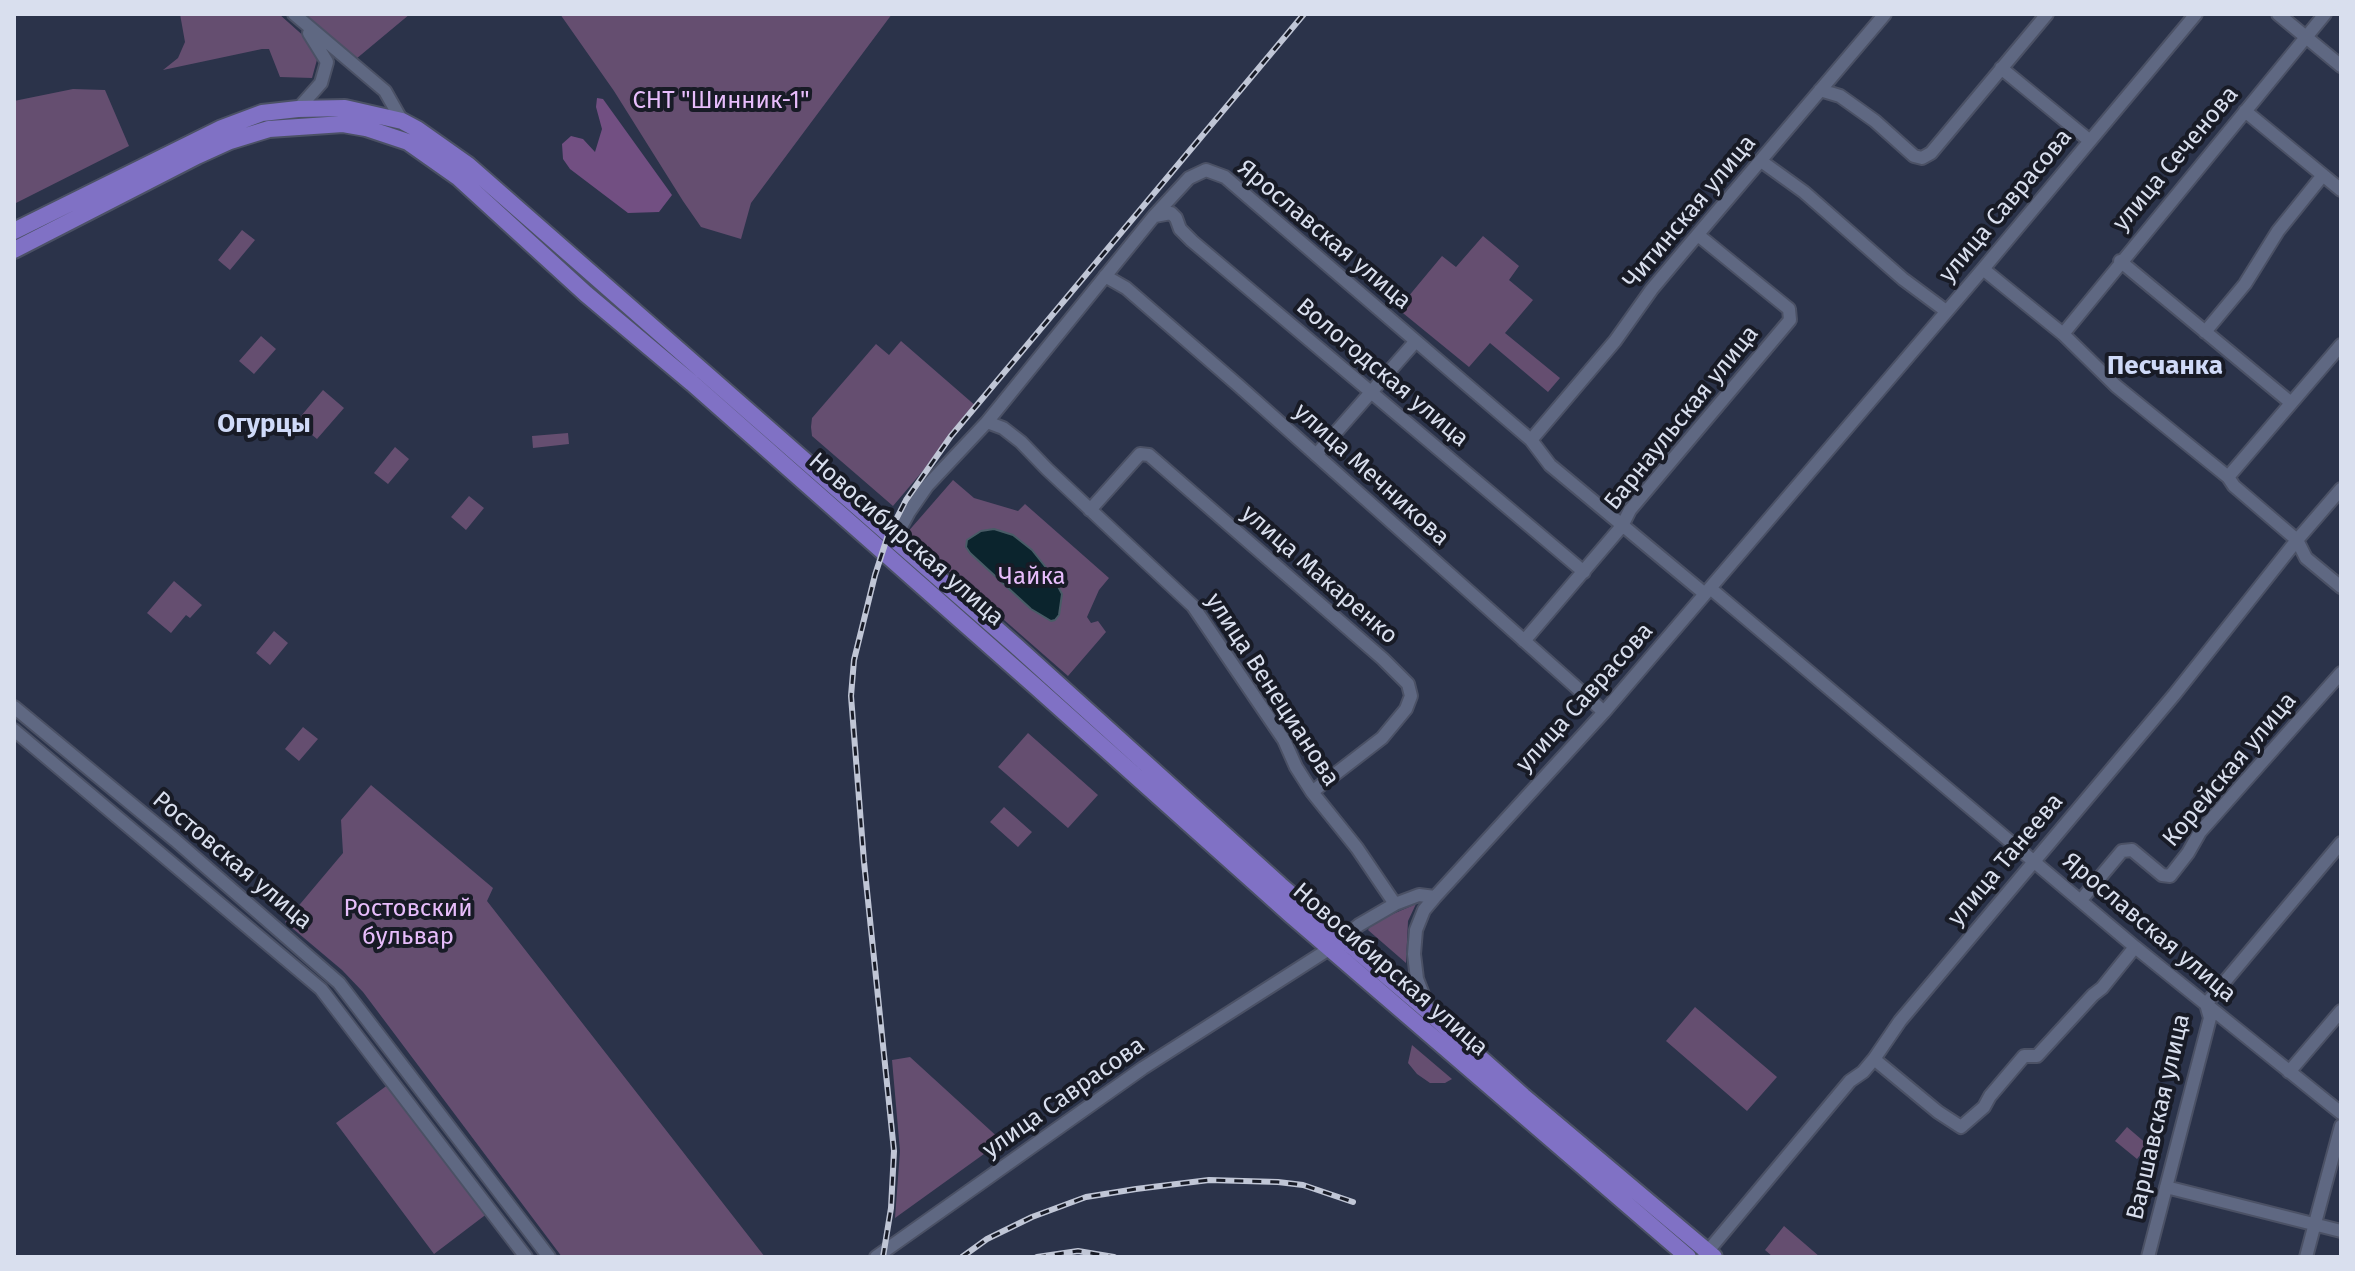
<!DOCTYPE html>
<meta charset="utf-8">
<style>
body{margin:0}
#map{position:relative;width:2355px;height:1271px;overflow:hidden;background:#2b334a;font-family:"Fira Sans",sans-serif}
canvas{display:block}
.frame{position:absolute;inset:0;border:16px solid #d9dfee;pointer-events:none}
</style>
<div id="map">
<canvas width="2355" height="1271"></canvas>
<div class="frame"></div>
</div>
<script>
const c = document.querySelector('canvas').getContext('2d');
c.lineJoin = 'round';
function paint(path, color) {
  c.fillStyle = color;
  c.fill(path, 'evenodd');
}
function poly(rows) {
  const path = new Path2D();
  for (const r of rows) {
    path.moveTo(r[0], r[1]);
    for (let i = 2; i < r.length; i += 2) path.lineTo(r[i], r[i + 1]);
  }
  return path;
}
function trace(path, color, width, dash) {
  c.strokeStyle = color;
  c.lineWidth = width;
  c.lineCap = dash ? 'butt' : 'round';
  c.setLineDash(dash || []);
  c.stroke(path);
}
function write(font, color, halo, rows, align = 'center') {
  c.font = font + ' "Fira Sans",sans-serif';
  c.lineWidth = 8;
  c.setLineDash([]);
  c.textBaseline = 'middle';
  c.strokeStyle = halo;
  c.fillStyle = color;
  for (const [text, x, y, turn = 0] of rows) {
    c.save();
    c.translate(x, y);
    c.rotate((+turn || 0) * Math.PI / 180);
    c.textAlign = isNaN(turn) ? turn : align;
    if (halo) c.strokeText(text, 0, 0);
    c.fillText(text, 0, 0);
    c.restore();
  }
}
paint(poly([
 [180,14,279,14,307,39,318,56,312,78,280,77,269,49,262,49,163,70,178,58,185,42],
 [305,14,410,14,356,59],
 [560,14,892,14,751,203,741,239,701,227,683,201,614,91],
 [73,89,105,90,129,146,14,204,14,101],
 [242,230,255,240,230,270,218,260],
 [1483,236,1519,266,1509,280,1533,300,1505,333,1560,378,1548,392,1490,343,1469,367,1398,309,1442,256,1456,267],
 [261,336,276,349,254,374,239,361],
 [901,341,977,407,893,506,812,436,811,427,812,418,876,344,889,355],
 [323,390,344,408,317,439,301,426,301,416],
 [568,433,569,444,533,448,532,436],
 [395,447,409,459,388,484,374,473],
 [953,480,974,498,1018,511,1025,504,1109,578,1099,590,1087,617,1091,623,1098,621,1106,632,1068,676,906,534],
 [469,496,484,508,466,530,451,517],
 [174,581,202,605,190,618,186,615,171,633,147,613],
 [274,631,288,643,270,665,256,653],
 [303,727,318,739,299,761,285,749],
 [1028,733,1098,795,1068,828,998,767],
 [371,785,493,888,487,901,765,1257,562,1257,363,992,342,970,285,922,343,853,341,820],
 [1004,807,1032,832,1018,847,990,822],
 [1416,904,1408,921,1406,963,1368,930,1372,923],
 [1695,1007,1777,1077,1747,1111,1666,1041],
 [1412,1045,1452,1079,1445,1083,1430,1083,1417,1074,1408,1063],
 [910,1057,1002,1141,895,1218,900,1151,892,1060],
 [389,1084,488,1213,434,1254,336,1123],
 [2127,1127,2148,1145,2137,1159,2115,1141],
 [1784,1226,1805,1244,1820,1257,1773,1257,1765,1250]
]), '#654e70');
paint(poly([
 [597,98,603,99,672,195,659,212,628,213,570,169,563,159,562,144,571,136,583,139,595,152,602,129,596,107]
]), '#724f82');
const water = poly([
 [994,529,1013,535,1032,550,1052,575,1062,594,1059,615,1055,620,1051,621,1031,609,970,553,966,547,967,540,981,531,994,529]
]);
paint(water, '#0b242d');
trace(water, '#495c67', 2);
const minor = poly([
 [294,14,385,91,402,121],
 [2278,14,2341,66],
 [2001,68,2090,141],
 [1820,90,1840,96,1875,121,1914,156,1922,158,1931,153,2047,14],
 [298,109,321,83,327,62,309,33],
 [2245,111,2341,190],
 [1761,161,1804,192,1903,279,1946,311],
 [1155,216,1171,213,1176,218,1180,229,1192,241,1584,572],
 [2120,261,2290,402],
 [1983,269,2063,334,2116,386,2228,477,2234,486,2297,540,2306,558,2341,587],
 [1105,276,1126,288,1239,386,1604,712],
 [2205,332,2245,284,2278,231,2323,175],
 [2063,334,2325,14],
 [987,422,1003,428,1021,442,1047,469,1193,606,1284,740,1296,767,1312,792,1357,848,1395,904],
 [1531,440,1615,341,1652,289,1688,246,1885,14],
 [1316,455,1415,342],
 [2228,477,2341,345],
 [1090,510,1140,454,1149,455,1383,659,1408,684,1411,696,1406,709,1382,738,1312,792],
 [894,540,909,512,927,486,987,422,1154,216,1189,178,1206,170,1225,177,1531,440,1550,465,1705,594],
 [1710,588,2135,947,2341,1113],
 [1524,641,1622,526,1630,510,1790,320,1789,309,1698,235],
 [14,707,175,840,339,983,549,1257],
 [14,730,321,989,526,1257],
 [2081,900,2122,851,2132,850,2162,875,2170,876,2188,853,2200,832,2341,673],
 [1429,1010,1417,979,1414,954,1416,930,1424,910,1435,897],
 [1874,1059,1938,1112,1961,1127,1984,1107,1990,1096,2024,1056,2037,1056,2093,995,2102,988,2135,947],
 [2289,1072,2341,1011],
 [2166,1187,2341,1231],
 [876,1257,1143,1068,1329,949,1359,925,1395,904,1419,895,1435,897,1604,712,1983,269,2196,14],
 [1703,1257,1850,1081,1863,1072,1874,1059,1900,1021,2174,695,2297,540,2341,489],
 [2148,1257,2210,1018,2206,1004,2341,843],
 [2306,1257,2341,1126]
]);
const major = poly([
 [14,231,222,128,262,113,298,109,345,108,402,121,417,129,468,165,1016,646,1280,885,1430,1013,1523,1096,1714,1257],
 [14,250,197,156,230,141,269,129,343,124,366,128,408,142,459,178,586,294,692,383,1034,685,1291,915,1688,1257]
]);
trace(minor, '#4b5165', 16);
trace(major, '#4b5165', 20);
trace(minor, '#5f6882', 12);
trace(major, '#8071c5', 16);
const rail = poly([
 [883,1257,891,1208,894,1151,864,862,851,696,854,660,875,575,888,535,906,500,951,436,1304,14],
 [962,1257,987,1239,1032,1217,1086,1197,1136,1189,1209,1180,1278,1182,1303,1185,1353,1202],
 [1037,1257,1078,1251,1114,1257]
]);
trace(rail, '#c0c6d6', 6);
trace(rail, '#181b26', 3, [9]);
write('24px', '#e7bdfb', '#181b26', [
 ["СНТ \"Шинник-1\"",721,101],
 ["Чайка",1032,577],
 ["Ростовский",408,909],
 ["бульвар",408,937]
]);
write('24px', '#d9dfee', '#181b26', [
 ["улица Сеченова",2176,159,-50],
 ["улица Саврасова",2006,206,-50],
 ["Читинская улица",1690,212,-50],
 ["Ярославская улица",1324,235,40],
 ["Вологодская улица",1382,373,40],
 ["Барнаульская улица",1682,418,-51],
 ["улица Мечникова",1371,475,42],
 ["Новосибирская улица",906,540,41],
 ["улица Макаренко",1319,575,41],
 ["улица Венецианова",1272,690,57],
 ["улица Саврасова",1585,698,-48],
 ["Корейская улица",2230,770,-50],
 ["улица Танеева",2006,860,-50],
 ["Ростовская улица",232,861,40],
 ["Ярославская улица",2149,928,40],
 ["Новосибирская улица",1390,970,41],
 ["улица Саврасова",1064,1098,-35],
 ["Варшавская улица",2159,1117,-77]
]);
write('bold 26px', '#cfdaf8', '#181b26', [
 ["Песчанка",2165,367],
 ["Огурцы",264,425]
]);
</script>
